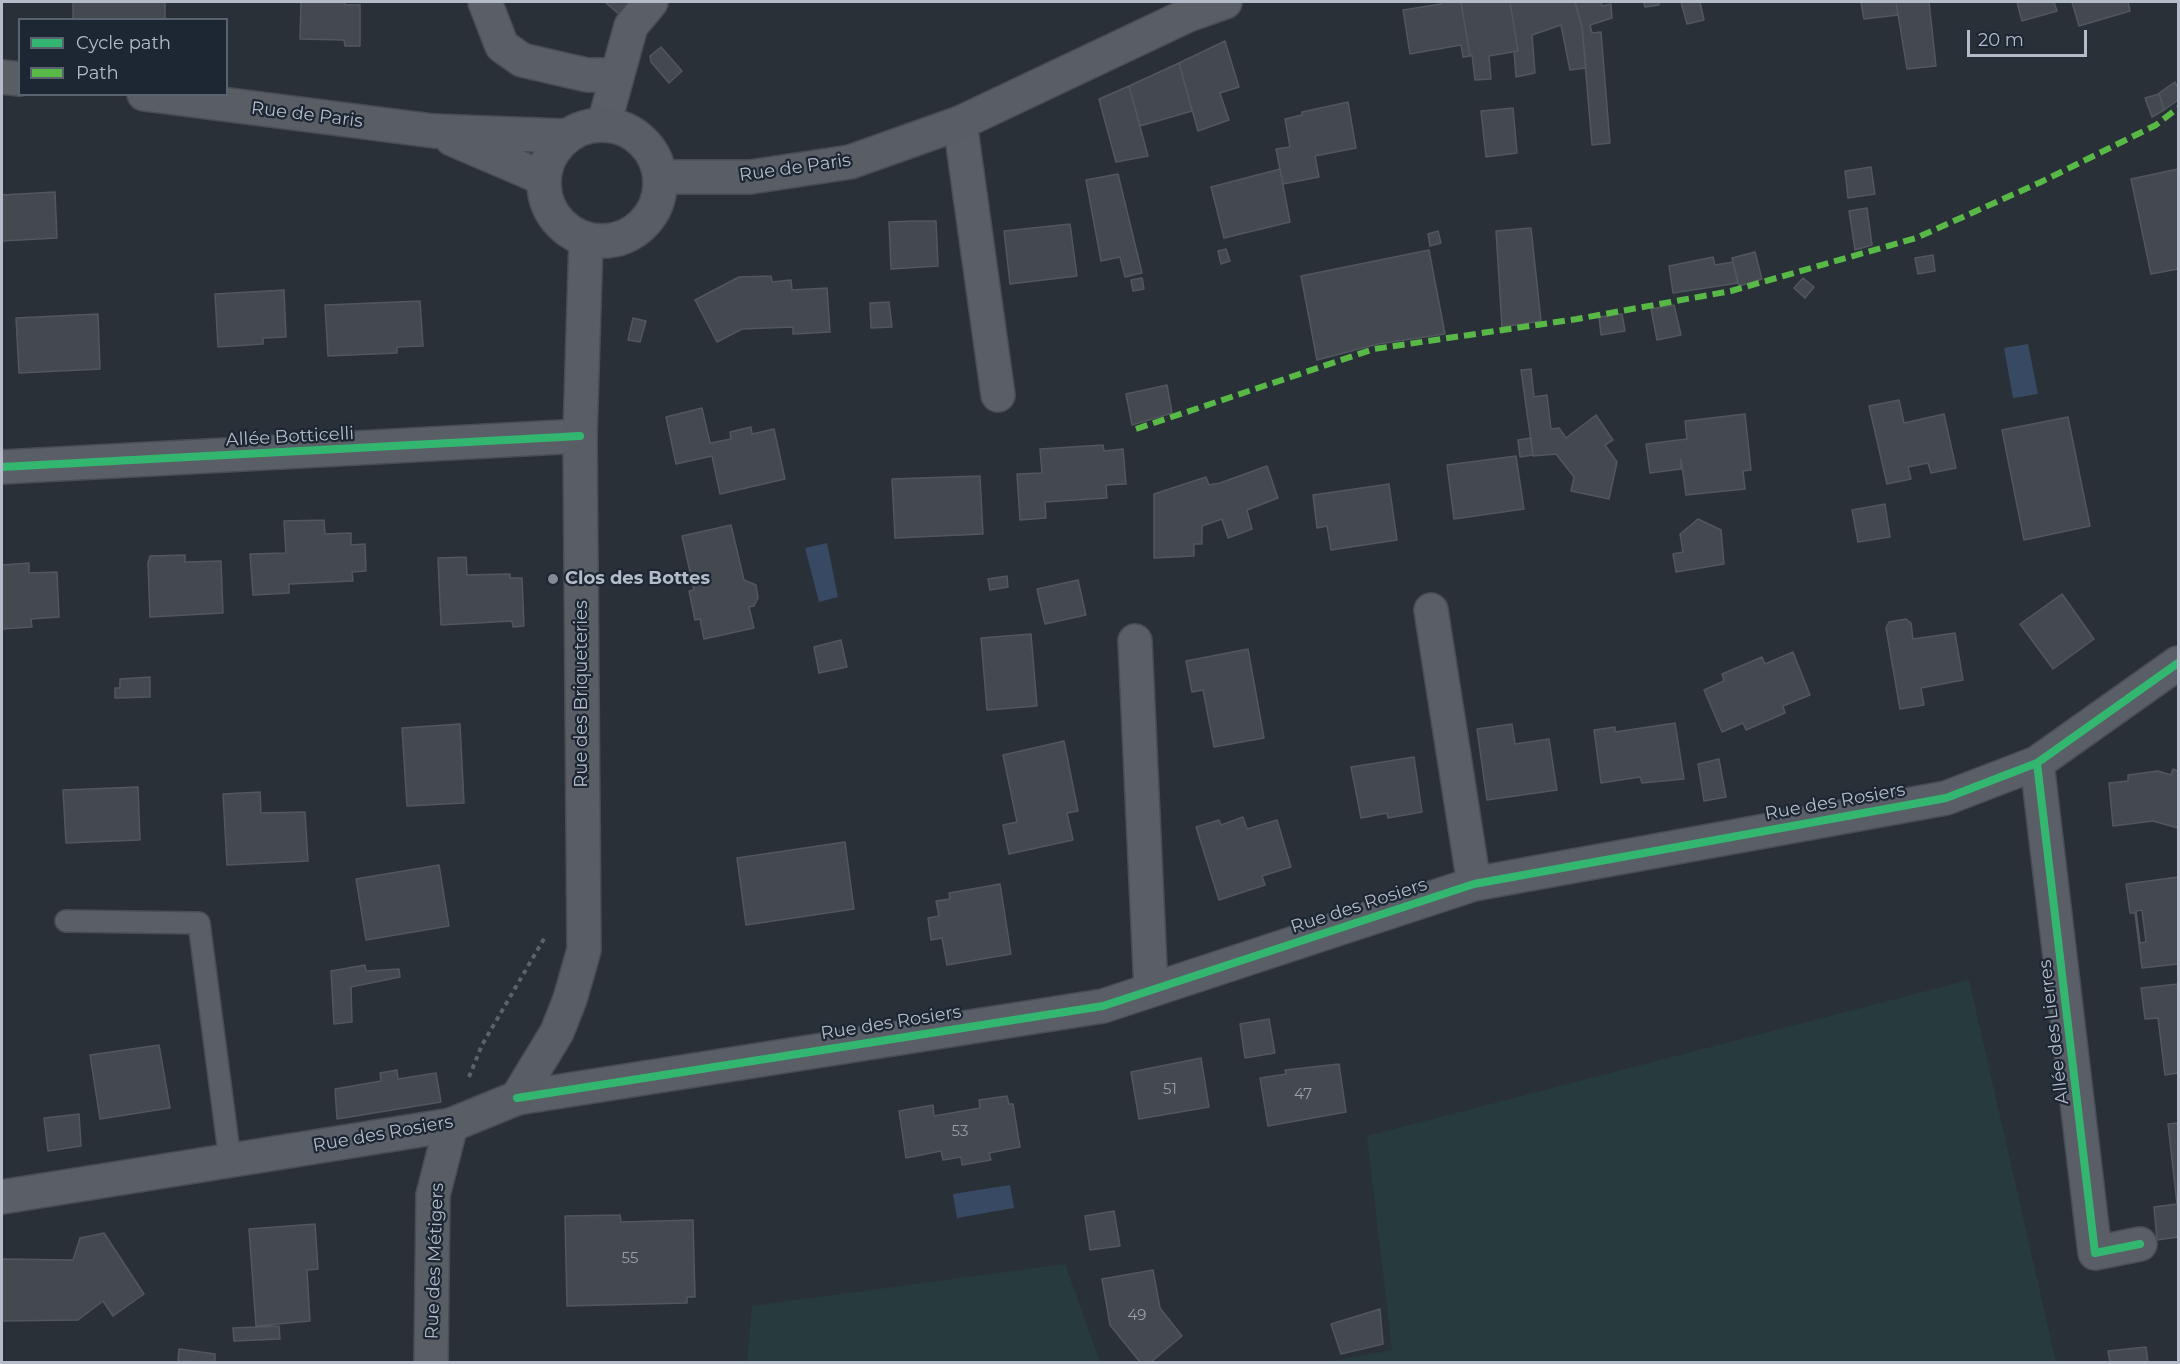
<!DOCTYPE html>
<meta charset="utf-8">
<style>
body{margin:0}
#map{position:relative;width:2180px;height:1364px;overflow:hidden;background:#2a3038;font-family:Montserrat,sans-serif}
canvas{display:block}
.frame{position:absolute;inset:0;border:3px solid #b4bcc9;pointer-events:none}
.legend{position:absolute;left:18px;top:18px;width:210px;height:78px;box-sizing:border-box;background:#1d2633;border:2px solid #59626f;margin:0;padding:8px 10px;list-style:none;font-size:18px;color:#b4bcc9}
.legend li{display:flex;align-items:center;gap:12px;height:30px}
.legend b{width:30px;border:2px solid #59626f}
.scale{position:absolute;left:1967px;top:30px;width:120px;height:27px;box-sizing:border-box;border:3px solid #b4bcc9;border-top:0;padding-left:8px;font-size:18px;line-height:21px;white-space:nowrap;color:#b4bcc9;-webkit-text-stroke:4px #1d2633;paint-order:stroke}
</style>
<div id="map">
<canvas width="2180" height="1364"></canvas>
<div class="frame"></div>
<ul class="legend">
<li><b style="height:8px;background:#33b770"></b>Cycle path</li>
<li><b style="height:8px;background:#58b947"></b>Path</li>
</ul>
<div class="scale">20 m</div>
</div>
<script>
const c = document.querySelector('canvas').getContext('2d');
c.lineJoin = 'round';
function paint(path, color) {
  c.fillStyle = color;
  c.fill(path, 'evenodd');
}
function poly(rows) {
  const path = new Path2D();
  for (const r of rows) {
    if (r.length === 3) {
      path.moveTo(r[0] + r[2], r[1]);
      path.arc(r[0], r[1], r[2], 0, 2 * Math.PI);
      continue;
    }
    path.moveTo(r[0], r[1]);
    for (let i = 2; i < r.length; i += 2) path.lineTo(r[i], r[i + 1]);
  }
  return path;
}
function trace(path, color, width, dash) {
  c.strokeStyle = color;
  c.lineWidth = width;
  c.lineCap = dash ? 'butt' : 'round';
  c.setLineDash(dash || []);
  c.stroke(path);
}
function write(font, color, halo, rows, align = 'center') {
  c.font = font + ' Montserrat,sans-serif';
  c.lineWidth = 4.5;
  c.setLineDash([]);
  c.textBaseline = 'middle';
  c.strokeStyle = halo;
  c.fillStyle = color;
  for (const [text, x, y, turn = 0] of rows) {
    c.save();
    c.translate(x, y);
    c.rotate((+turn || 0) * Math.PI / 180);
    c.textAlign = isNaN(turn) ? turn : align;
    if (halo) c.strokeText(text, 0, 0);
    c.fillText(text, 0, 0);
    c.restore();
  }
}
paint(poly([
 [1969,980,2056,1362,1328,1362,1392,1350,1367,1136],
 [1065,1264,1100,1362,747,1362,752,1306]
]), '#273a3e');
paint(poly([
 [2028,344,2038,394,2013,398,2004,348],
 [827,543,838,597,819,602,805,548],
 [1010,1185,1014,1208,957,1218,953,1194]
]), '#384963');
const building = poly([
 [73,2,165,2,165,20,73,19,73,2],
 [301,2,345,2,345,5,360,5,360,46,345,46,344,40,300,39,301,2],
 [605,2,634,2,621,16,605,2],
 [1440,2,1461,2,1470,56,1463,57,1461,45,1410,54,1403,10,1441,4,1440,2],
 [1461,2,1510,2,1518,51,1489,56,1491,79,1475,80,1472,55,1470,56,1461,2],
 [1510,2,1575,2,1582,27,1586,68,1570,70,1561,25,1532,35,1535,73,1516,77,1514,51,1518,51,1510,2],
 [1575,2,1601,2,1602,6,1611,4,1612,18,1590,25,1592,33,1601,32,1610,143,1592,145,1582,27,1575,2],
 [1644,2,1659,2,1659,5,1645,7,1644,2],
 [1681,2,1700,2,1704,20,1687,24,1681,2],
 [1861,2,1896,2,1898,15,1864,19,1861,2],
 [1896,2,1929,2,1936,66,1907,69,1896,2],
 [2017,2,2054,2,2057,11,2022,21,2017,2],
 [2072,2,2128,2,2130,11,2079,26,2072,2],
 [1225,41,1239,87,1220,93,1229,120,1198,131,1179,63,1225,41],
 [661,47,682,71,669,83,651,62,650,56,661,47],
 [1179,63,1192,111,1140,126,1129,86,1179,63],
 [2175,82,2178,88,2178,100,2164,110,2159,93,2175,82],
 [1129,86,1148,156,1116,162,1099,99,1129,86],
 [2159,94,2164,110,2152,117,2145,98,2159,94],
 [1348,102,1356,148,1315,156,1319,177,1283,184,1276,149,1290,147,1285,119,1302,115,1302,112,1348,102],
 [1513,108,1517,153,1486,157,1481,111,1513,108],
 [1871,167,1875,194,1848,198,1845,171,1871,167],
 [1280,169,1290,222,1224,238,1211,187,1280,169],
 [2178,169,2178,269,2151,274,2131,179,2178,169],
 [1118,174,1142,273,1125,277,1120,257,1101,261,1086,180,1118,174],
 [55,192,57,238,2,241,2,195,55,192],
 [1867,208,1872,245,1855,250,1849,211,1867,208],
 [912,221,936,221,938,266,891,269,889,222,912,221],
 [1070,224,1077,276,1010,284,1004,231,1070,224],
 [1531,228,1541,321,1502,327,1496,231,1531,228],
 [1438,231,1441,243,1430,246,1428,234,1438,231],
 [1226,249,1230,261,1221,264,1218,251,1226,249],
 [1429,250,1445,334,1378,344,1317,360,1301,276,1429,250],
 [1755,252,1762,279,1739,286,1732,258,1755,252],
 [1933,255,1935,271,1918,274,1915,258,1933,255],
 [1713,257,1715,265,1733,262,1738,283,1673,293,1669,266,1713,257],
 [771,276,772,282,791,280,792,290,827,288,830,332,793,334,793,327,742,329,717,342,695,300,739,277,771,276],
 [1142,278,1144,289,1133,291,1131,280,1142,278],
 [1803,278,1814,287,1805,298,1794,288,1803,278],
 [284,290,286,337,263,338,263,344,218,347,215,294,284,290],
 [420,301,423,346,397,347,397,353,328,356,325,305,420,301],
 [889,302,892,327,871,328,870,303,889,302],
 [1674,305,1681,335,1657,340,1651,309,1674,305],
 [98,314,100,369,19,373,16,318,98,314],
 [1622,314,1625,331,1601,335,1599,317,1622,314],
 [633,318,646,321,640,342,628,340,633,318],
 [1531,369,1534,397,1547,395,1551,429,1559,428,1566,438,1596,415,1613,440,1605,445,1617,462,1609,499,1571,491,1574,477,1556,454,1533,456,1521,370,1531,369],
 [1167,385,1172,413,1132,425,1126,394,1167,385],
 [1899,400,1904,423,1944,414,1956,468,1931,473,1928,463,1908,467,1911,479,1887,484,1869,406,1899,400],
 [702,408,710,443,731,439,730,432,751,427,752,434,774,429,785,479,720,494,712,456,676,464,666,417,702,408],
 [1745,414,1751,470,1743,471,1745,489,1686,495,1681,459,1681,469,1650,473,1646,444,1687,439,1685,421,1745,414],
 [2068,417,2090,526,2024,540,2002,430,2068,417],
 [1531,438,1533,455,1520,457,1518,440,1531,438],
 [1103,445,1104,451,1123,449,1126,484,1106,485,1107,498,1045,502,1046,518,1020,520,1017,474,1042,473,1040,449,1103,445],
 [1516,456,1524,509,1454,519,1447,465,1516,456],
 [1267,466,1278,498,1247,510,1252,529,1228,538,1222,519,1202,526,1202,544,1194,544,1194,556,1154,558,1154,494,1206,477,1209,485,1220,483,1267,466],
 [980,476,983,534,895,538,892,479,980,476],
 [1389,484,1397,540,1331,550,1327,526,1317,528,1313,495,1389,484],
 [1885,504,1890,537,1858,542,1852,510,1885,504],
 [1698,519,1721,530,1724,564,1676,572,1673,554,1683,552,1680,534,1698,519],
 [324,520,325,534,351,533,351,545,365,544,366,571,352,572,353,581,289,584,289,593,253,595,250,554,286,553,284,521,324,520],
 [731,525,744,580,756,585,758,598,754,606,749,607,754,628,704,639,700,619,695,620,689,591,694,590,682,536,731,525],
 [185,555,185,562,221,561,223,613,150,617,148,563,150,556,185,555],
 [466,557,467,575,510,574,510,578,522,578,524,626,513,627,512,621,441,625,438,558,466,557],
 [29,563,29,573,57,572,59,617,31,619,32,627,2,629,2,565,29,563],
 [1007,576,1008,587,990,590,988,579,1007,576],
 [1078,580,1086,615,1045,624,1037,589,1078,580],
 [2062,594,2094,639,2053,669,2020,624,2062,594],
 [1906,619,1911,623,1913,639,1955,633,1963,680,1921,688,1924,705,1900,709,1886,628,1889,622,1906,619],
 [1031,634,1037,706,987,710,981,638,1031,634],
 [841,640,847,667,819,673,814,647,841,640],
 [1248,649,1264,738,1214,747,1203,690,1192,692,1186,661,1248,649],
 [1793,652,1810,695,1783,706,1785,713,1746,730,1743,723,1722,732,1704,690,1724,681,1722,674,1762,657,1765,664,1793,652],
 [150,677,150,697,115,698,115,688,120,688,120,679,150,677],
 [1675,723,1684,779,1642,783,1640,777,1601,783,1594,730,1615,727,1615,732,1675,723],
 [460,724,464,803,407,806,402,728,460,724],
 [1512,724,1515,744,1549,739,1557,790,1487,800,1477,729,1512,724],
 [1064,741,1078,811,1067,813,1073,840,1009,854,1003,825,1017,822,1003,755,1064,741],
 [1414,757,1422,812,1388,818,1387,813,1361,818,1351,767,1414,757],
 [1719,759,1726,797,1704,801,1698,764,1719,759],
 [2173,769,2178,771,2178,828,2153,821,2113,826,2109,783,2128,781,2128,775,2158,771,2171,775,2173,769],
 [138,787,140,840,66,843,63,790,138,787],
 [260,792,261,813,305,812,308,861,227,865,223,794,260,792],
 [1243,817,1247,829,1277,820,1291,867,1262,876,1265,885,1219,900,1196,827,1219,820,1221,825,1243,817],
 [845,842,854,909,746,925,737,858,845,842],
 [439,865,449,926,366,940,356,879,439,865],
 [2178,877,2178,964,2142,968,2135,913,2130,913,2126,884,2178,877],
 [2142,910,2146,942,2140,943,2136,911,2142,910],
 [1000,884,1011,954,947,965,942,938,931,940,928,918,939,916,936,901,950,899,949,893,1000,884],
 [365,965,366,971,399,969,400,977,351,987,352,1022,334,1024,331,971,365,965],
 [2178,984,2178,1073,2165,1075,2158,1018,2145,1019,2141,988,2178,984],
 [1269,1019,1275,1053,1245,1058,1240,1024,1269,1019],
 [159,1045,170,1108,100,1119,90,1055,159,1045],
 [1201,1058,1209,1107,1139,1119,1131,1072,1201,1058],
 [1339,1064,1346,1112,1268,1126,1260,1078,1286,1074,1285,1070,1339,1064],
 [397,1070,398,1079,436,1073,441,1102,337,1119,335,1089,381,1081,380,1073,397,1070],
 [1007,1096,1009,1104,1013,1104,1020,1147,989,1153,991,1160,962,1165,961,1157,943,1160,941,1151,906,1158,899,1111,933,1105,934,1116,980,1108,979,1100,1007,1096],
 [79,1114,81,1146,48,1151,44,1118,79,1114],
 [2178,1123,2178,1237,2157,1240,2154,1207,2177,1204,2168,1124,2178,1123],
 [1114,1211,1120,1246,1090,1250,1085,1216,1114,1211],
 [620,1215,621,1222,693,1220,695,1297,687,1297,687,1303,567,1306,565,1216,620,1215],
 [315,1224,318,1269,307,1270,310,1321,256,1326,249,1229,315,1224],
 [104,1233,144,1294,113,1316,103,1301,78,1320,2,1321,2,1259,73,1260,80,1238,104,1233],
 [1153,1270,1160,1308,1182,1336,1151,1362,1140,1362,1110,1325,1102,1279,1153,1270],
 [1380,1309,1383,1344,1341,1354,1331,1324,1380,1309],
 [279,1326,280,1339,234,1341,233,1328,279,1326],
 [2146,1347,2148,1362,2110,1362,2108,1351,2146,1347],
 [179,1349,215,1354,215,1362,178,1361,179,1349]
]);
paint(building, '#444950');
trace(building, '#52575f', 1.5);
const lane = poly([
 [66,921,199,923,230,1160]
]);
const street = poly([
 [485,2,502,46,522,60,587,75,617,75],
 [960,123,998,395],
 [604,124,631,26,651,2],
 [2,467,580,436],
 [1431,610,1474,884],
 [1135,641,1151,990],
 [2037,763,2095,1253,2140,1244],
 [517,1098,1103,1006,1474,884,1946,798,2037,763,2178,663],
 [2,1197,451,1125]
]);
const secondary = poly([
 [2,77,20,79],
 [144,94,434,131,566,136],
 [602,183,58],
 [452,139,543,178],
 [660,177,750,177,850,162,960,123,1188,15,1225,2],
 [431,1362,433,1195,451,1125,517,1098,557,1032,570,999,584,950,580,436,586,239]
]);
trace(lane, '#484c53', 24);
trace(street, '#484c53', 36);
trace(secondary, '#484c53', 36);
trace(poly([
 [469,1077,482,1045,545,937]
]), '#5d636a', 4, [4.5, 4.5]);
trace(lane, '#5a5e66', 21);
trace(street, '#5a5e66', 33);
trace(secondary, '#595d64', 33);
trace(poly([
 [1136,429,1374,349,1577,319,1731,291,1916,238,2041,182,2156,125,2178,108]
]), '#58b947', 6, [12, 6]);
trace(poly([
 [2,467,580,436],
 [2037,763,2095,1253,2140,1244],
 [517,1098,1103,1006,1474,884,1946,798,2037,763,2178,663]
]), '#33b770', 8);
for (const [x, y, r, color] of [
 [553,579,6,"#848b96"]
]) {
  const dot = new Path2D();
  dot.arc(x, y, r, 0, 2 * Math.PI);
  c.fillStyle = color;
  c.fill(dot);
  trace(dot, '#1d2633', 2);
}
write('15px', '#989fab', null, [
 ["51",1170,1090],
 ["47",1303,1095],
 ["53",960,1132],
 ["55",630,1259],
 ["49",1137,1316]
]);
write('18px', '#b4bcc9', '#1d2633', [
 ["Rue de Paris",307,115,7],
 ["Rue de Paris",795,168,-8],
 ["Allée Botticelli",290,437,-3],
 ["Rue des Briqueteries",582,694,-90],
 ["Rue des Rosiers",1835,802,-10],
 ["Rue des Rosiers",1359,906,-18],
 ["Rue des Rosiers",891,1023,-9],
 ["Allée des Lierres",2054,1032,-97],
 ["Rue des Rosiers",383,1134,-10],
 ["Rue des Métigers",435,1261,-88]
]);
write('bold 18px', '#b4bcc9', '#1d2633', [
 ["Clos des Bottes",565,579]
], 'left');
</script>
